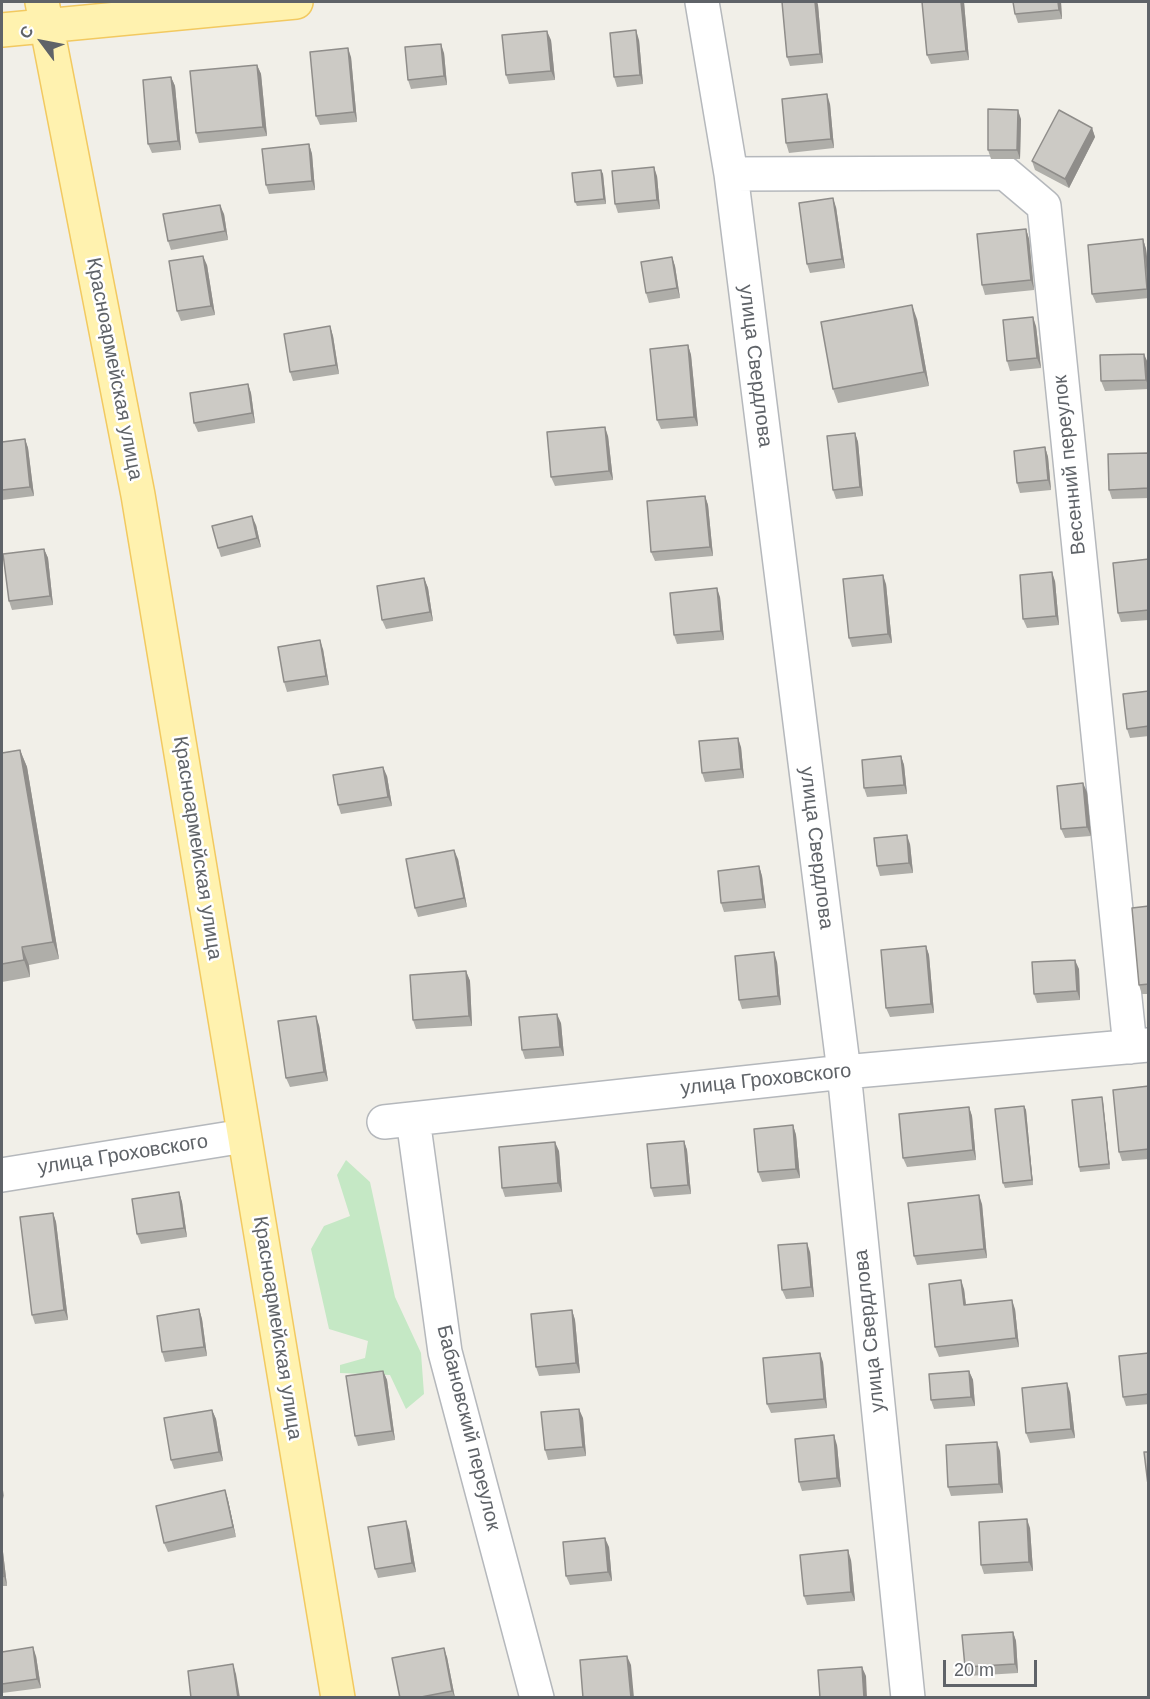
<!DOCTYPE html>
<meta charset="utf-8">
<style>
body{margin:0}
#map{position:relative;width:1150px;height:1699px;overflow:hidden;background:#f1efe8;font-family:Helvetica,sans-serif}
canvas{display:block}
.frame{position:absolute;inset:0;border:3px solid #5f6368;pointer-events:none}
.north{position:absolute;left:12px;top:12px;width:60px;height:60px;-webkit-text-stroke:4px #fff;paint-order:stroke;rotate:302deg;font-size:16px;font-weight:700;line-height:24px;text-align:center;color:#5f6368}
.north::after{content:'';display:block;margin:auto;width:21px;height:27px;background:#5f6368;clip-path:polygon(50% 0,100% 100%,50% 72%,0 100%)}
.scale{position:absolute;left:943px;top:1660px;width:94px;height:27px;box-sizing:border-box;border:3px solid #5f6368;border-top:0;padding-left:8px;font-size:18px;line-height:21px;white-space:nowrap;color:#5f6368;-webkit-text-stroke:4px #fff;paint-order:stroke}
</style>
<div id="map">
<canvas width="1150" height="1699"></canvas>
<div class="frame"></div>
<div class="north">С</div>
<div class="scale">20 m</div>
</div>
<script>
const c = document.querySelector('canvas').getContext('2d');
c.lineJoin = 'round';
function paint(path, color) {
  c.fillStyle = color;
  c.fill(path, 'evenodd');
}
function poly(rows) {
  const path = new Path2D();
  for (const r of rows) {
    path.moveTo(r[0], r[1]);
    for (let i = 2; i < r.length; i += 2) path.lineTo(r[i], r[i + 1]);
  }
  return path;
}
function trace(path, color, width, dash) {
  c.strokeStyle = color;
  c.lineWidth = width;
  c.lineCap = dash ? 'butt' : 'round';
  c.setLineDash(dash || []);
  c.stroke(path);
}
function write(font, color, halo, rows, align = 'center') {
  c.font = font + ' Helvetica,sans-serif';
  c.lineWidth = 5;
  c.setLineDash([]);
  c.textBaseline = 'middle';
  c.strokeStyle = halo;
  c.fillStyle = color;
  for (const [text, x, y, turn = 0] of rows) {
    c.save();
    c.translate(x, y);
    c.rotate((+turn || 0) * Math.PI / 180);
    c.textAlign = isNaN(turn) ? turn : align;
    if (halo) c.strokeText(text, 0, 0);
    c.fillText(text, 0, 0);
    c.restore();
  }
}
paint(poly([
 [346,1160,370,1182,395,1297,421,1353,424,1394,406,1409,390,1375,340,1373,340,1365,365,1358,368,1341,329,1329,311,1249,324,1226,350,1216,337,1175]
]), '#c5e8c5');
const minor = poly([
 [702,2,731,174,844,1072,908,1698],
 [731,174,1005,173,1044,206,1130,1047],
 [413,1119,445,1352,537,1698],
 [384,1122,844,1072,1148,1045],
 [2,1175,244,1136]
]);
const major = poly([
 [42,2,138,495,338,1698],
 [2,30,296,2]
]);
trace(minor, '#b5b8bc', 36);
trace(major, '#f2c960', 36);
trace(minor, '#fff', 33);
trace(major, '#fff2af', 33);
paint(poly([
 [782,2,817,2,818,5,823,63,790,66,787,57],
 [922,2,964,2,969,60,931,64,927,55],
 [1061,2,1062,19,1018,23,1015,14],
 [551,40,555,80,509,84,506,75],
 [639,40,643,84,617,87,614,77],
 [444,53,447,85,411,89,408,80],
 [351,57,357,122,320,125,316,116],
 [257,65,261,74,267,136,199,143,196,133],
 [171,77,175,86,181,150,152,153,148,144],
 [830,104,834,148,789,153,786,143],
 [1021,119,1020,159,991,159,988,150],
 [1092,128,1095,137,1069,188,1035,170,1032,161],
 [309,144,312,154,315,190,269,194,266,185],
 [601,170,603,174,606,204,577,206,575,202],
 [657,176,660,209,618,213,615,204],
 [836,207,845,268,810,273,807,264],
 [224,214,228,240,171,250,168,241],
 [1026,229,1029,239,1034,290,985,295,982,285],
 [1143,239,1146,249,1149,274,1149,298,1096,303,1092,294],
 [672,257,675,266,680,298,649,303,646,293],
 [207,265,215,315,181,321,177,311],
 [917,319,929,386,838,403,833,389],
 [330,326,333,336,339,374,293,381,290,372],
 [1036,326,1041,368,1010,371,1007,361],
 [688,345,691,355,698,426,661,429,657,420],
 [1148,363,1149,389,1105,391,1101,381],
 [248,384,251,393,255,423,198,432,194,423],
 [855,433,858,442,863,496,836,499,833,490],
 [608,436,613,480,555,486,551,477],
 [25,439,28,448,34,496,2,500,2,442],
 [1045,447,1048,457,1051,490,1020,493,1017,483],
 [1149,453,1149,498,1112,499,1109,490],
 [705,496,708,505,713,556,655,561,651,552],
 [256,525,261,547,221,557,218,548],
 [44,549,48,558,53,605,12,610,9,601],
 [1149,559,1149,620,1121,622,1118,613],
 [424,578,428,588,433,621,386,629,382,620],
 [1055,581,1059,625,1027,628,1023,619],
 [886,584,892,643,852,647,849,638],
 [720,597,724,640,677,644,674,635],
 [323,649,329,685,287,692,284,682],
 [1149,691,1149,736,1130,738,1127,729],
 [741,747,744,778,705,782,702,773],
 [20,750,27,767,59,959,29,965,30,977,2,982,2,753],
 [901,756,904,765,907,794,867,797,864,788],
 [387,776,392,806,341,814,338,805],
 [1087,792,1091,836,1065,838,1061,829],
 [910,844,913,873,880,876,877,866],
 [458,859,467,907,418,917,415,908],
 [759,866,762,876,766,908,724,912,721,903],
 [1149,906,1149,994,1142,994,1139,985],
 [926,946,929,955,934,1013,890,1017,886,1008],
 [777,962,781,1005,742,1009,739,1000],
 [1079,969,1080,1000,1037,1003,1034,994],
 [466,971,470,981,472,1026,416,1029,413,1020],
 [561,1023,564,1056,525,1059,522,1050],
 [319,1025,328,1081,290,1087,286,1078],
 [1149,1086,1149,1159,1122,1161,1119,1152],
 [1103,1102,1110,1169,1080,1172,1079,1167],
 [1024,1106,1026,1110,1033,1185,1005,1188,1003,1183],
 [969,1107,972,1116,976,1160,907,1167,903,1158],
 [793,1125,796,1135,800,1178,762,1182,758,1172],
 [684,1141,687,1150,691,1194,654,1197,651,1188],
 [559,1151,562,1192,505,1197,502,1188],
 [179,1192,182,1202,187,1237,141,1244,137,1234],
 [982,1204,987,1258,917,1265,914,1256],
 [53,1213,56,1222,68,1320,35,1324,32,1315],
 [810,1252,814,1297,786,1299,782,1290],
 [964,1289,966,1305,1015,1309,1019,1347,939,1357,935,1347],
 [199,1309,202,1319,207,1356,165,1362,162,1352],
 [572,1310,575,1320,580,1373,539,1376,536,1367],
 [1149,1353,1149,1404,1126,1406,1123,1397],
 [823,1362,827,1408,771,1413,767,1404],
 [383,1371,387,1380,395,1440,358,1446,355,1436],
 [969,1371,973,1380,975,1406,934,1409,931,1400],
 [1070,1392,1075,1438,1030,1443,1026,1433],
 [212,1410,216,1419,223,1461,174,1469,171,1460],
 [583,1418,586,1456,548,1460,545,1450],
 [837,1445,841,1487,802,1491,799,1482],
 [1000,1451,1003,1493,951,1496,948,1487],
 [225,1490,228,1500,236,1537,168,1552,164,1543],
 [1030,1528,1033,1571,984,1574,981,1565],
 [409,1530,416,1572,378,1578,375,1569],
 [609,1547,612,1581,570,1585,566,1576],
 [2,1548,3,1552,7,1586,2,1586],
 [851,1560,855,1601,807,1605,804,1596],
 [1013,1632,1016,1641,1018,1673,968,1676,965,1667],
 [2,1652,36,1656,41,1688,2,1693],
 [447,1657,455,1698,400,1698]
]), '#afaea9');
paint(poly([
 [815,2,817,2,818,5,823,63,820,54],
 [961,2,964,2,969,60,966,51],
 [1058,2,1061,2,1062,19,1059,10],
 [636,30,639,40,643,84,640,75],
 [547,31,551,40,555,80,551,71],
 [441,44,444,53,447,85,444,76],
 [348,48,351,57,357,122,354,112],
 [257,65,261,74,267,136,263,127],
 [171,77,175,86,181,150,178,141],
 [827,94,830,104,834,148,831,139],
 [1018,110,1021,119,1020,159,1017,150],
 [1092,128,1095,137,1069,188,1065,179],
 [309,144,312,154,315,190,312,181],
 [654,167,657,176,660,209,657,200],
 [601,170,603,174,606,204,604,199],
 [833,198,836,207,845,268,842,259],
 [220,205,224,214,228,240,225,231],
 [1026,229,1029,239,1034,290,1031,280],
 [1143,239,1146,249,1149,274,1149,292],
 [203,256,207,265,215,315,211,306],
 [672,257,675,266,680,298,677,288],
 [912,305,917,319,929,386,924,372],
 [1033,317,1036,326,1041,368,1037,358],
 [330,326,333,336,339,374,336,365],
 [688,345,691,355,698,426,694,417],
 [1144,354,1148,363,1149,388,1146,380],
 [248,384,251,393,255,423,252,413],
 [605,427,608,436,613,480,609,471],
 [855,433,858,442,863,496,860,487],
 [25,439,28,448,34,496,30,487],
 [1045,447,1048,457,1051,490,1048,480],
 [705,496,708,505,713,556,710,547],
 [252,516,256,525,261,547,257,538],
 [44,549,48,558,53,605,50,596],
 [1052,572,1055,581,1059,625,1056,616],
 [883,575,886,584,892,643,888,634],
 [424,578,428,588,433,621,430,612],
 [717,588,720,597,724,640,721,631],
 [320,640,323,649,329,685,326,676],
 [738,738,741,747,744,778,741,769],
 [20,750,27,767,59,959,53,942],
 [901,756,904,765,907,794,904,785],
 [383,767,387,776,392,806,388,797],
 [1083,783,1087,792,1091,836,1087,827],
 [907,835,910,844,913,873,909,863],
 [454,850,458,859,467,907,464,898],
 [759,866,762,876,766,908,763,899],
 [926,946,929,955,934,1013,931,1004],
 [22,947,29,965,30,977,24,960],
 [774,952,777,962,781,1005,778,996],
 [1075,960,1079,969,1080,1000,1077,991],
 [466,971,470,981,472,1026,469,1016],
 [557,1014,561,1023,564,1056,560,1047],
 [316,1016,319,1025,328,1081,324,1072],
 [1102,1097,1103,1102,1110,1169,1109,1164],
 [1024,1106,1026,1110,1033,1185,1032,1180],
 [969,1107,972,1116,976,1160,973,1150],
 [793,1125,796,1135,800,1178,796,1169],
 [684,1141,687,1150,691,1194,688,1185],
 [555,1142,559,1151,562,1192,558,1183],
 [179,1192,182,1202,187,1237,184,1228],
 [979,1195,982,1204,987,1258,984,1249],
 [53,1213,56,1222,68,1320,64,1310],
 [807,1243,810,1252,814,1297,811,1287],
 [961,1280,964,1289,967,1314,964,1305],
 [1012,1300,1015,1309,1019,1347,1016,1338],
 [199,1309,202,1319,207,1356,204,1347],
 [572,1310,575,1320,580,1373,576,1363],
 [820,1353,823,1362,827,1408,824,1399],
 [383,1371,387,1380,395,1440,392,1431],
 [969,1371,973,1380,975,1406,971,1397],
 [1067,1383,1070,1392,1075,1438,1071,1429],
 [579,1409,583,1418,586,1456,583,1447],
 [212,1410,216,1419,223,1461,219,1452],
 [834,1435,837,1445,841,1487,837,1478],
 [997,1442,1000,1451,1003,1493,999,1484],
 [2,1481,4,1499,2,1492],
 [225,1490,228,1500,236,1537,233,1527],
 [1027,1519,1030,1528,1033,1571,1029,1562],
 [406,1521,409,1530,416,1572,412,1563],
 [605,1538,609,1547,612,1581,608,1572],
 [2,1548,3,1552,7,1586,4,1576,2,1557],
 [848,1550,851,1560,855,1601,851,1592],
 [1013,1632,1016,1641,1018,1673,1015,1664],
 [33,1647,36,1656,41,1688,37,1679],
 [444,1648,447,1657,455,1698,452,1691],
 [627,1656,631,1665,634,1698,631,1698],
 [233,1664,236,1674,240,1698,238,1698],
 [862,1667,866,1676,867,1698,864,1698]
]), '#8f8d8a');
const building = poly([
 [782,2,815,2,820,54,787,57,782,2],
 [922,2,961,2,966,51,927,55,922,2],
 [1013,2,1058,2,1059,10,1015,14,1013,2],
 [636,30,640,75,614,77,610,33,636,30],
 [547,31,551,71,506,75,502,35,547,31],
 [441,44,444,76,408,80,405,47,441,44],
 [348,48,354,112,316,116,310,52,348,48],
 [257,65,263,127,196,133,190,71,257,65],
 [171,77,178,141,148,144,143,80,171,77],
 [827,94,831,139,786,143,782,99,827,94],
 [988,109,1018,110,1017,150,988,150,988,109],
 [1059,110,1092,128,1065,179,1032,161,1059,110],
 [309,144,312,181,266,185,262,149,309,144],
 [654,167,657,200,615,204,612,171,654,167],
 [601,170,604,199,575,202,572,173,601,170],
 [833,198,842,259,807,264,799,203,833,198],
 [220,205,225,231,168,241,163,214,220,205],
 [1026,229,1031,280,982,285,977,234,1026,229],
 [1143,239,1147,289,1092,294,1088,245,1143,239],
 [203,256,211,306,177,311,169,261,203,256],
 [672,257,677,288,646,293,641,262,672,257],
 [912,305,924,372,833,389,821,322,912,305],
 [1033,317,1037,358,1007,361,1003,320,1033,317],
 [330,326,336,365,290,372,284,334,330,326],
 [688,345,694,417,657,420,650,349,688,345],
 [1144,354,1146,380,1101,381,1100,355,1144,354],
 [248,384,252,413,194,423,190,393,248,384],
 [605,427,609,471,551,477,547,432,605,427],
 [855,433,860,487,833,490,827,436,855,433],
 [25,439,30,487,2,490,2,442,25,439],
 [1045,447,1048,480,1017,483,1014,451,1045,447],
 [1149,453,1149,488,1109,490,1108,454,1149,453],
 [705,496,710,547,651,552,647,501,705,496],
 [252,516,257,538,218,548,212,526,252,516],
 [44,549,50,596,9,601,3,554,44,549],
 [1149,559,1149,610,1118,613,1113,563,1149,559],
 [1052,572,1056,616,1023,619,1020,575,1052,572],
 [883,575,888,634,849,638,843,579,883,575],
 [424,578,430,612,382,620,377,586,424,578],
 [717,588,721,631,674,635,670,593,717,588],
 [320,640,326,676,284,682,278,647,320,640],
 [1149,691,1149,726,1127,729,1123,694,1149,691],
 [738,738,741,769,702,773,699,741,738,738],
 [20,750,53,942,22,947,24,960,2,964,2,753,20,750],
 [901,756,904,785,864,788,862,760,901,756],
 [383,767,388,797,338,805,333,775,383,767],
 [1083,783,1087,827,1061,829,1057,786,1083,783],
 [907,835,909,863,877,866,874,838,907,835],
 [454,850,464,898,415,908,406,859,454,850],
 [759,866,763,899,721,903,718,871,759,866],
 [1149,906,1149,984,1139,985,1132,908,1149,906],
 [926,946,931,1004,886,1008,881,950,926,946],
 [774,952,778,996,739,1000,735,956,774,952],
 [1075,960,1077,991,1034,994,1032,962,1075,960],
 [466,971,469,1016,413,1020,410,975,466,971],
 [557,1014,560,1047,522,1050,519,1017,557,1014],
 [316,1016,324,1072,286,1078,278,1021,316,1016],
 [1149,1086,1149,1149,1119,1152,1113,1090,1149,1086],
 [1102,1097,1109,1164,1079,1167,1072,1100,1102,1097],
 [1024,1106,1032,1180,1003,1183,995,1109,1024,1106],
 [969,1107,973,1150,903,1158,899,1114,969,1107],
 [793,1125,796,1169,758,1172,754,1129,793,1125],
 [684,1141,688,1185,651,1188,647,1144,684,1141],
 [555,1142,558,1183,502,1188,499,1147,555,1142],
 [179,1192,184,1228,137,1234,132,1199,179,1192],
 [979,1195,984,1249,914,1256,908,1203,979,1195],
 [53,1213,64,1310,32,1315,20,1217,53,1213],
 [807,1243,811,1287,782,1290,778,1245,807,1243],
 [961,1280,964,1305,1012,1300,1016,1338,935,1347,929,1284,961,1280],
 [199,1309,204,1347,162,1352,157,1316,199,1309],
 [572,1310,576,1363,536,1367,531,1314,572,1310],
 [820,1353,824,1399,767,1404,763,1358,820,1353],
 [1149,1353,1149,1394,1123,1397,1119,1356,1149,1353],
 [383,1371,392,1431,355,1436,346,1376,383,1371],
 [969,1371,971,1397,931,1400,929,1374,969,1371],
 [1067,1383,1071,1429,1026,1433,1022,1388,1067,1383],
 [579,1409,583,1447,545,1450,541,1412,579,1409],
 [212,1410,219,1452,171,1460,164,1418,212,1410],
 [834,1435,837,1478,799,1482,795,1439,834,1435],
 [997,1442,999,1484,948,1487,946,1445,997,1442],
 [1144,1452,1149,1452,1149,1493,1144,1452],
 [225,1490,233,1527,164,1543,156,1506,225,1490],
 [1027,1519,1029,1562,981,1565,979,1522,1027,1519],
 [406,1521,412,1563,375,1569,368,1527,406,1521],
 [605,1538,608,1572,566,1576,563,1542,605,1538],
 [848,1550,851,1592,804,1596,800,1555,848,1550],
 [2,1557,4,1576,2,1577,2,1557],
 [1013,1632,1015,1664,965,1667,962,1635,1013,1632],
 [33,1647,37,1679,2,1684,2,1652,33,1647],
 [444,1648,452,1691,416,1698,400,1698,392,1658,444,1648],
 [627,1656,631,1698,583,1698,580,1660,627,1656],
 [233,1664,238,1698,191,1698,188,1671,233,1664],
 [862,1667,864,1698,820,1698,818,1670,862,1667]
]);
paint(building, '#cccac5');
trace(building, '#8f8d8a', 1.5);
write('20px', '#5f6368', '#fff', [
 ["улица Свердлова",755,366,83],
 ["Красноармейская улица",114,369,79],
 ["Весенний переулок",1070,465,-96],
 ["Красноармейская улица",197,848,81],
 ["улица Свердлова",816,848,83],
 ["улица Гроховского",766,1080,-6],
 ["улица Гроховского",123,1155,-9],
 ["Красноармейская улица",277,1328,81],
 ["улица Свердлова",870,1331,-96],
 ["Бабановский переулок",468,1428,76]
]);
</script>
